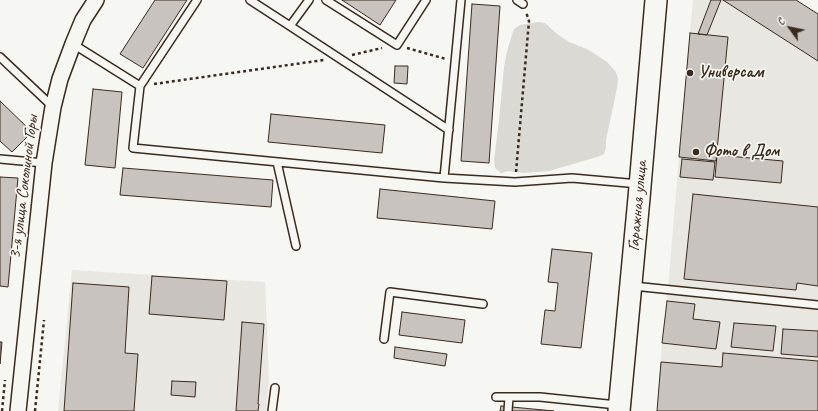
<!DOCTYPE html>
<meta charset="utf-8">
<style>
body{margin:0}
#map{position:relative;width:818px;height:411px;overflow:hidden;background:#f6f6f2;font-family:Caveat,sans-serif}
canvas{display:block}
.north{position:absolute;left:770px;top:8px;width:40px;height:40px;-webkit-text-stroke:3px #f6f6f2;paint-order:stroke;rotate:303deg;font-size:11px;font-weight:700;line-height:16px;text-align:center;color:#3b2a1e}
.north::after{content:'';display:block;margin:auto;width:14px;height:18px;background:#3b2a1e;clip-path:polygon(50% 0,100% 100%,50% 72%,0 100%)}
</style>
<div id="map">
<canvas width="818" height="411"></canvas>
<div class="north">С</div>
</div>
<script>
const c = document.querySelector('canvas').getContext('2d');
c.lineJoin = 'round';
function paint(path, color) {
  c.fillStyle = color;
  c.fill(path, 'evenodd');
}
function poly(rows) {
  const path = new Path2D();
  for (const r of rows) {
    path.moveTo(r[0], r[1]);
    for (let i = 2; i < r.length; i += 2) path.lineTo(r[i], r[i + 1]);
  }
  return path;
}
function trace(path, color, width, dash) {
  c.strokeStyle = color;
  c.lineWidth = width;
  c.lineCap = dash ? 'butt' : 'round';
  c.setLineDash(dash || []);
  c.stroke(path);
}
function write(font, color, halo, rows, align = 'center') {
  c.font = font + ' Caveat,sans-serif';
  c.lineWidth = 3.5;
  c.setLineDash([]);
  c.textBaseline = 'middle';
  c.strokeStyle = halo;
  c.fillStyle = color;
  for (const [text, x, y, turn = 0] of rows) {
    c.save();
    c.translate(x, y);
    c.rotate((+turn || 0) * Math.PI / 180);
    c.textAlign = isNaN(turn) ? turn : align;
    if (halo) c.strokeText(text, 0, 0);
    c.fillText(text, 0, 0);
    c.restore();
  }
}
paint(poly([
 [693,0,796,0,818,14,818,411,657,411,662,343,667,301,679,157],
 [72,270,265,282,269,380,266,411,58,411]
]), '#e8e7e2');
paint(poly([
 [538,22,545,23,557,34,569,42,589,50,607,62,616,72,618,79,617,88,606,140,606,147,604,154,597,157,549,171,524,173,508,171,501,173,495,168,494,160,499,120,504,67,507,51,514,29,520,25]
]), '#dad9d3');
const building = poly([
 [155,0,187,0,143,68,120,54,155,0],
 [342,0,396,0,380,25,342,0],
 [711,0,721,0,707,35,698,34,711,0],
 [723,0,796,0,818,14,818,61,723,0],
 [472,4,500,6,489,163,461,161,472,4],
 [690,33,728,37,716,161,679,157,690,33],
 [395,66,408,66,407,84,394,83,395,66],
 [93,89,122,92,115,168,85,165,93,89],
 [0,101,32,132,12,152,0,141,0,101],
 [271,114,385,125,382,153,268,142,271,114],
 [717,155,783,161,781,183,715,177,717,155],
 [682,159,715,162,713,180,680,177,682,159],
 [123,168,273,180,271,207,120,195,123,168],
 [0,177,18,178,8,287,0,286,0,177],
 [380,189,495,201,492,229,377,218,380,189],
 [693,194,818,207,818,286,797,283,796,290,684,279,693,194],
 [552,249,592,253,581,348,541,344,545,310,555,311,558,283,548,282,552,249],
 [152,276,227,281,224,320,149,314,152,276],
 [73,283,129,287,125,353,138,354,134,411,64,411,73,283],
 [667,301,695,304,693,319,720,322,716,349,662,343,667,301],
 [402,312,465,320,462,343,399,335,402,312],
 [242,322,264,324,258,404,259,404,258,411,236,411,242,322],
 [734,323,776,326,773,351,731,347,734,323],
 [783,329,818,331,818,357,781,354,783,329],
 [0,342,2,342,0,364,0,342],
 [395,347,447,354,445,366,394,358,395,347],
 [723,353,818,361,818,411,657,411,661,362,722,367,723,353],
 [172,381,196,382,195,397,171,395,172,381],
 [501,406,554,411,500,411,501,406]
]);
paint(building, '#c8c3be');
trace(building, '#3b2a1e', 1);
const lane = poly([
 [250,0,290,26,309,0],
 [326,0,397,45,426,0],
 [517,0,523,4],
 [290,26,449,130],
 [73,44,140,86,133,148,444,178,461,0],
 [0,57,53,107],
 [140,86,197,0],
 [0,159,44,163],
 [277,162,296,246],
 [444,178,515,182,572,178,639,184],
 [633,286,818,305],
 [384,339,390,292,483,304],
 [496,397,540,397,617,405],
 [272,411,275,388],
 [508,411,509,397]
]);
const street = poly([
 [18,411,44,163,53,107,60,79,73,44,83,20,96,0]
]);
const secondary = poly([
 [619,411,639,198,656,0]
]);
trace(lane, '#3b2a1e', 10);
trace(street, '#3b2a1e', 18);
trace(secondary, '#3b2a1e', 24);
trace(poly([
 [407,48,446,59],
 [352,55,382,48],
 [154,84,324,60],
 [516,172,529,21,526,12],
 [2,411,5,380],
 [35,411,44,320]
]), '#3b2a1e', 2.5, [3, 3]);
trace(lane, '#f6f6f2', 7);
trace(street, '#f6f6f2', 15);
trace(secondary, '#f6f6f2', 21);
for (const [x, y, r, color] of [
 [690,73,4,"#3b2a1e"],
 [696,152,4,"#3b2a1e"]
]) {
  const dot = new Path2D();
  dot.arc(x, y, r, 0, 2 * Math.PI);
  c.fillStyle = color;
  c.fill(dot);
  trace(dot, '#f6f6f2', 1.5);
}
write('bold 17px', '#3b2a1e', '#f6f6f2', [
 ["Универсам",698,73],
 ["Фото в Дом",704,152]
], 'left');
write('17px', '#3b2a1e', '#f6f6f2', [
 ["3-я улица Соколиной Горы",24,187,-83],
 ["Гаражная улица",638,206,-85]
]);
</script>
